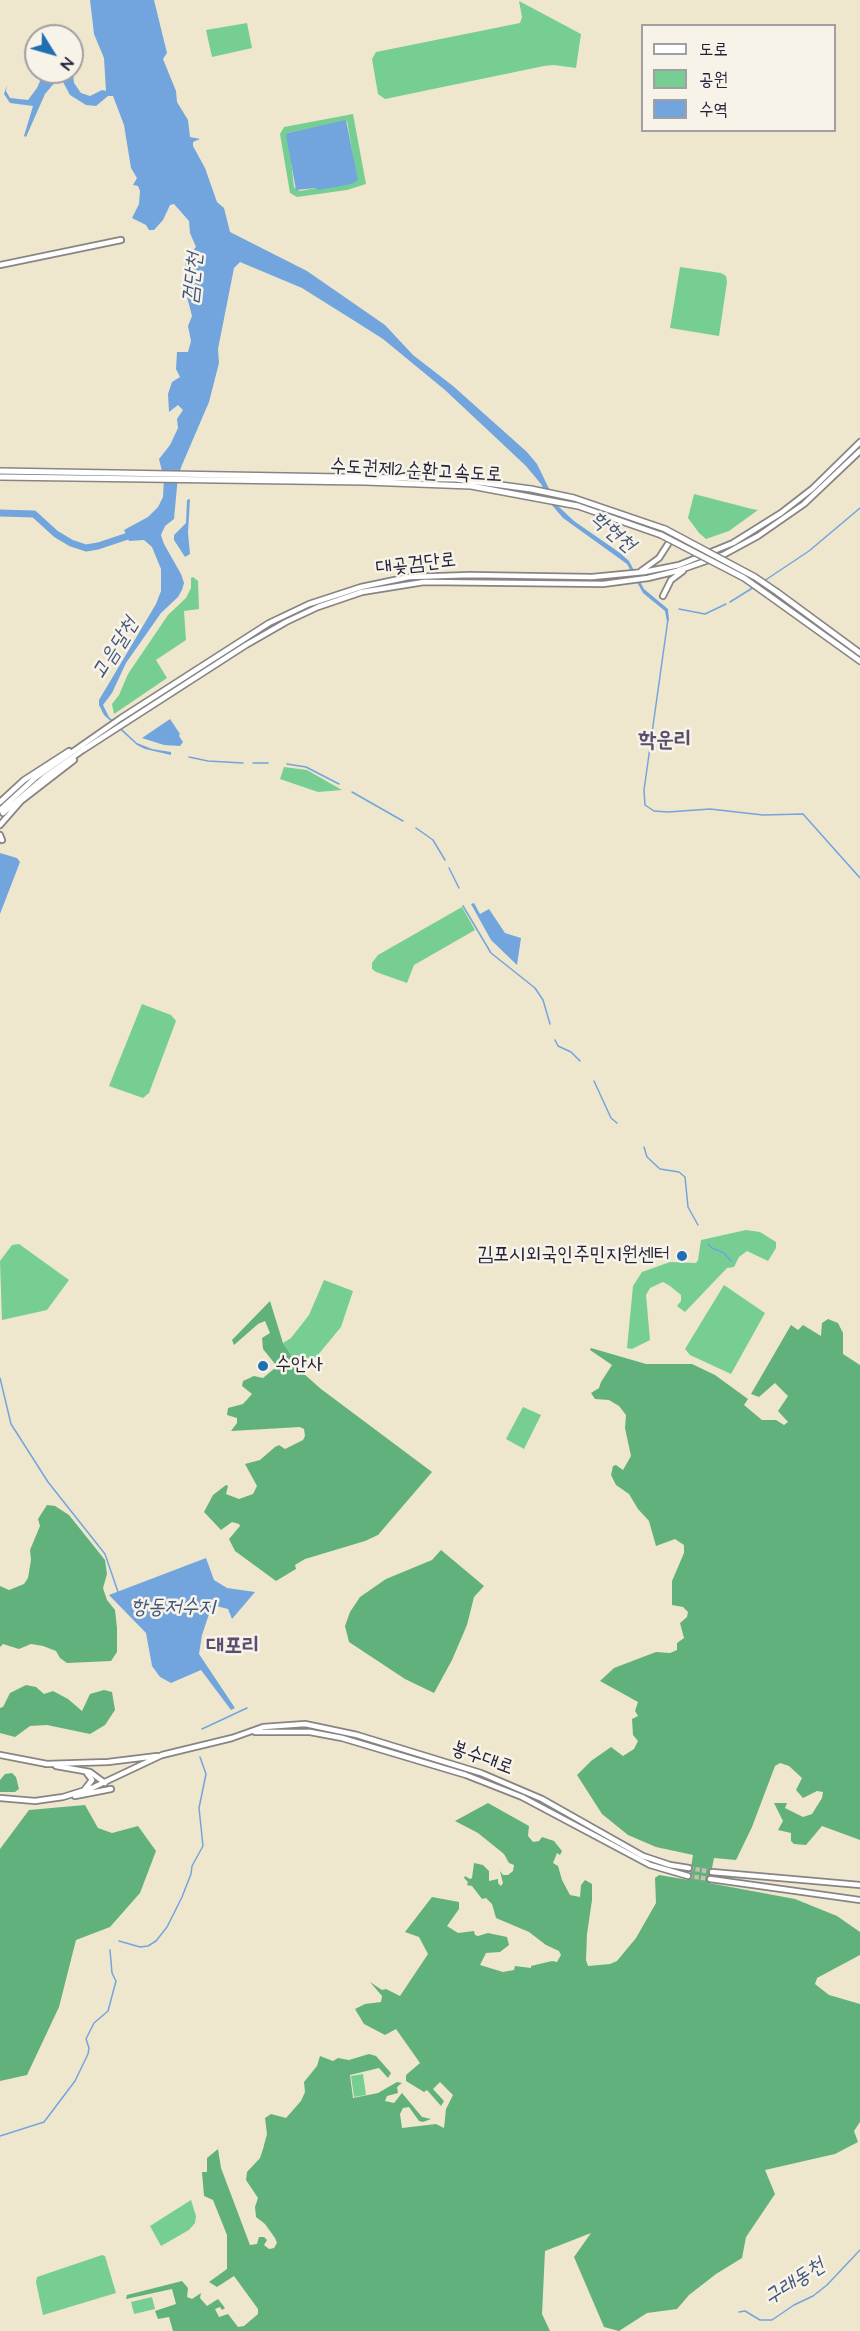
<!DOCTYPE html>
<meta charset="utf-8">
<style>
body{margin:0}
#map{position:relative;width:860px;height:2331px;overflow:hidden;background:#eee7cd;font-family:"Architects Daughter","Poor Story",sans-serif}
canvas{display:block}
.legend{position:absolute;left:641px;top:24px;width:195px;height:108px;box-sizing:border-box;background:#f7f3e8;border:2px solid #a29fa3;margin:0;padding:8px 10px;list-style:none;font-size:18px;color:#22223b}
.legend li{display:flex;align-items:center;gap:12px;height:30px}
.legend b{width:30px;border:2px solid #a29fa3}
.north{position:absolute;left:24px;top:24px;width:60px;height:60px;box-sizing:border-box;background:#f7f3e8;border:2px solid #a29fa3;border-radius:50%;rotate:127deg;font-size:16px;font-weight:700;line-height:24px;text-align:center;color:#22223b}
.north::after{content:'';display:block;margin:auto;width:21px;height:27px;background:#1f6fb2;clip-path:polygon(50% 0,100% 100%,50% 72%,0 100%)}
</style>
<div id="map">
<canvas width="860" height="2331"></canvas>
<ul class="legend">
<li><b style="height:8px;background:#fff"></b>도로</li>
<li><b style="height:16px;background:#77ce93"></b>공원</li>
<li><b style="height:16px;background:#72a5de"></b>수역</li>
</ul>
<div class="north">N</div>
</div>
<script>
const c = document.querySelector('canvas').getContext('2d');
c.lineJoin = 'round';
function paint(path, color) {
  c.fillStyle = color;
  c.fill(path, 'evenodd');
}
function poly(rows) {
  const path = new Path2D();
  for (const r of rows) {
    path.moveTo(r[0], r[1]);
    for (let i = 2; i < r.length; i += 2) path.lineTo(r[i], r[i + 1]);
  }
  return path;
}
function trace(path, color, width, dash) {
  c.strokeStyle = color;
  c.lineWidth = width;
  c.lineCap = dash ? 'butt' : 'round';
  c.setLineDash(dash || []);
  c.stroke(path);
}
function write(font, color, halo, rows, align = 'center') {
  c.font = font + ' "Architects Daughter","Poor Story",sans-serif';
  c.lineWidth = 5;
  c.setLineDash([]);
  c.textBaseline = 'middle';
  c.strokeStyle = halo;
  c.fillStyle = color;
  for (const [text, x, y, turn = 0] of rows) {
    c.save();
    c.translate(x, y);
    c.rotate((+turn || 0) * Math.PI / 180);
    c.textAlign = isNaN(turn) ? turn : align;
    if (halo) c.strokeText(text, 0, 0);
    c.fillText(text, 0, 0);
    c.restore();
  }
}
paint(poly([
 [519,1,581,34,576,68,554,65,544,66,385,99,378,94,372,59,376,52,520,23,522,17],
 [247,23,252,48,212,57,206,30],
 [353,114,366,184,347,190,297,197,290,193,280,134,284,127],
 [347,121,357,180,320,189,316,188,300,191,294,187,288,133],
 [680,267,721,273,726,276,727,282,719,336,670,328],
 [694,494,752,509,758,510,729,531,706,539,699,533,688,518],
 [193,577,198,581,199,609,184,611,186,640,156,660,167,678,114,714,112,704,119,695,128,674,168,615,186,598,191,588,191,578],
 [284,767,307,770,342,790,318,792,280,779],
 [462,907,475,930,414,965,407,983,376,972,372,969,372,963,378,955],
 [142,1004,171,1015,176,1021,149,1093,143,1098,109,1086],
 [746,1230,760,1232,776,1242,776,1248,768,1261,747,1251,739,1257,734,1267,727,1268,685,1312,677,1306,681,1301,681,1295,670,1286,663,1282,650,1288,646,1295,650,1340,632,1349,627,1348,633,1286,642,1272,670,1262,696,1263,698,1260,701,1240],
 [19,1244,69,1280,47,1310,2,1320,0,1261,12,1245],
 [324,1280,353,1291,341,1327,303,1373,283,1343,291,1338,309,1315],
 [724,1285,765,1313,731,1374,690,1355,685,1349],
 [523,1407,541,1415,524,1449,506,1439],
 [363,2074,366,2095,354,2097,351,2076],
 [191,2200,196,2216,195,2223,189,2230,161,2246,150,2226],
 [102,2255,105,2256,116,2293,43,2315,36,2282,37,2277],
 [152,2297,155,2309,134,2314,131,2302]
]), '#77ce93');
paint(poly([
 [270,1301,283,1343,303,1373,321,1389,432,1472,378,1535,365,1541,305,1559,295,1565,296,1569,276,1581,235,1551,229,1539,240,1526,239,1524,232,1522,221,1530,204,1512,213,1495,226,1485,228,1486,226,1494,239,1499,253,1494,257,1486,245,1464,260,1460,275,1447,279,1445,285,1449,303,1440,305,1436,304,1429,300,1427,231,1431,237,1423,237,1418,227,1415,228,1408,243,1404,252,1394,242,1386,243,1381,254,1376,263,1378,275,1368,275,1364,263,1349,262,1338,270,1333,265,1321,258,1324,234,1345,232,1340],
 [828,1319,838,1323,843,1333,843,1354,860,1365,860,1840,822,1826,806,1845,794,1844,791,1841,791,1833,778,1830,783,1821,774,1803,787,1803,785,1808,803,1817,812,1814,822,1798,823,1792,817,1791,803,1798,796,1790,802,1778,789,1766,780,1763,775,1766,752,1827,736,1860,714,1858,709,1883,795,1899,837,1916,860,1932,860,1955,817,1978,815,1984,829,1995,860,2004,860,2122,854,2131,858,2142,835,2154,765,2170,775,2194,746,2237,742,2258,716,2274,689,2295,677,2309,647,2313,619,2331,604,2327,574,2257,591,2233,545,2251,542,2314,550,2331,173,2331,169,2317,158,2319,155,2311,176,2304,172,2289,126,2299,127,2295,182,2281,188,2288,187,2297,192,2299,201,2293,200,2298,207,2306,218,2299,225,2308,222,2310,220,2307,215,2309,219,2317,228,2314,238,2327,244,2326,258,2314,258,2309,234,2276,217,2287,209,2282,227,2269,227,2235,213,2200,204,2196,202,2172,207,2172,207,2158,218,2149,221,2168,250,2245,257,2244,259,2237,264,2237,267,2240,264,2245,269,2249,274,2248,277,2243,275,2238,265,2224,256,2217,255,2207,258,2198,246,2180,247,2172,260,2158,263,2149,267,2134,265,2118,271,2114,286,2118,301,2101,305,2092,304,2082,317,2066,320,2056,333,2061,338,2058,349,2060,369,2054,376,2056,391,2073,388,2078,379,2068,350,2075,353,2098,378,2093,397,2082,402,2083,397,2087,398,2093,387,2096,385,2101,394,2103,402,2093,422,2117,431,2119,423,2122,419,2121,409,2107,403,2108,400,2114,402,2128,436,2124,444,2128,446,2109,453,2095,440,2082,433,2089,444,2101,441,2106,427,2090,424,2092,406,2081,406,2075,420,2063,396,2029,385,2035,364,2024,355,2009,365,2004,381,2002,382,1996,370,1982,382,1990,386,1989,400,1996,428,1954,419,1937,405,1932,432,1897,459,1902,459,1909,447,1926,458,1933,474,1931,475,1935,478,1936,488,1933,507,1937,509,1945,500,1952,486,1953,480,1965,503,1972,514,1970,515,1966,531,1968,531,1966,552,1961,557,1962,561,1955,559,1951,546,1945,529,1932,496,1918,492,1904,486,1898,482,1899,472,1886,467,1885,468,1882,464,1878,465,1876,470,1879,472,1878,474,1863,483,1865,489,1871,489,1881,498,1879,498,1883,501,1886,503,1883,500,1871,503,1875,508,1875,513,1871,514,1865,509,1863,504,1854,478,1833,455,1821,488,1803,529,1826,528,1836,533,1842,539,1841,542,1837,554,1841,562,1851,560,1855,557,1853,553,1863,558,1866,562,1880,570,1895,580,1897,581,1885,585,1880,592,1884,592,1900,587,1934,586,1960,588,1966,610,1964,617,1961,636,1938,656,1903,655,1878,659,1875,689,1880,693,1855,656,1847,628,1835,602,1814,577,1775,591,1761,611,1747,623,1756,634,1749,638,1741,633,1735,632,1719,638,1716,635,1711,638,1702,600,1681,614,1668,656,1652,670,1653,677,1650,677,1643,684,1638,680,1623,687,1617,688,1612,683,1607,672,1605,672,1581,684,1553,684,1545,675,1539,656,1546,649,1521,638,1509,629,1494,616,1485,611,1475,613,1466,616,1465,623,1470,631,1456,625,1428,626,1415,619,1406,609,1400,595,1399,591,1393,599,1388,601,1382,612,1365,590,1350,591,1348,646,1364,692,1364,715,1375,748,1399,744,1405,762,1420,776,1420,784,1425,788,1422,778,1411,788,1396,775,1383,759,1397,751,1394,791,1325,798,1330,803,1325,821,1336,822,1323],
 [47,1505,55,1506,69,1515,105,1560,107,1574,103,1588,107,1600,115,1610,117,1628,117,1652,111,1661,67,1663,60,1658,56,1651,43,1646,31,1644,19,1649,3,1644,0,1647,0,1586,9,1590,24,1584,28,1578,31,1560,30,1550,40,1526,38,1519],
 [441,1550,484,1586,474,1597,467,1625,452,1660,434,1693,405,1679,349,1642,345,1626,350,1612,360,1597,386,1579,432,1560],
 [26,1685,36,1687,44,1694,53,1691,68,1699,82,1711,90,1694,104,1690,112,1692,115,1710,105,1725,90,1734,47,1725,30,1726,15,1737,0,1733,0,1708,3,1707,10,1693],
 [12,1773,16,1777,19,1789,15,1792,0,1792,0,1780,5,1774],
 [85,1805,98,1828,112,1833,138,1826,156,1851,140,1893,110,1927,76,1940,59,2007,27,2075,0,2081,0,1849,29,1810]
]), '#61b17d');
paint(poly([
 [90,0,154,0,167,53,163,59,176,91,177,102,188,120,190,137,200,139,193,142,193,146,205,168,217,202,224,208,230,232,307,271,385,325,413,355,453,386,527,452,537,464,557,505,574,521,620,553,629,561,644,589,668,609,669,620,667,622,665,611,643,593,627,564,563,518,551,504,541,484,526,466,445,390,383,339,361,325,302,288,240,262,234,268,218,349,219,363,209,402,182,465,178,476,174,519,165,526,161,535,164,544,181,574,184,583,182,590,178,597,161,613,126,663,112,693,103,705,109,717,137,743,152,749,171,752,171,755,145,749,137,745,104,715,99,705,99,700,156,604,161,591,161,569,152,547,144,540,129,541,124,530,148,517,158,507,163,497,164,479,159,459,170,445,178,428,177,419,183,410,178,405,169,412,168,394,172,382,180,377,176,369,177,352,188,352,191,341,188,326,192,316,187,297,185,259,196,247,190,233,189,221,174,204,170,205,163,220,154,230,149,230,146,225,132,218,139,204,140,191,138,186,133,185,137,178,131,168,124,125,113,96,108,96,96,106,86,105,70,95,63,82,56,81,45,94,26,137,24,136,33,106,10,103,4,94,7,85,6,91,10,98,28,100,37,88,44,72,72,72,72,64,74,83,81,93,90,96,102,90,106,91,104,58,94,34],
 [346,120,358,180,352,184,318,190,316,188,296,190,286,135,288,133],
 [190,499,188,533,190,554,185,557,174,540,174,535,186,523,187,500],
 [170,719,180,734,179,736,183,742,180,746,164,745,142,738],
 [0,853,17,858,20,862,0,914],
 [474,903,480,914,489,909,505,933,521,938,517,965,491,940,471,904],
 [206,1558,214,1580,227,1588,255,1592,232,1619,228,1609,212,1605,202,1635,199,1654,235,1708,231,1710,201,1670,171,1683,160,1677,152,1666,146,1633,109,1595]
]), '#72a5de');
trace(poly([
 [758,585,809,551,860,508],
 [730,602,754,587],
 [679,609,705,614,726,604],
 [668,619,644,790,645,805,654,811,668,812,710,809,763,815,803,814,860,878],
 [189,757,208,761,243,763],
 [253,763,268,763],
 [287,764,306,767,339,784],
 [352,792,403,821],
 [416,828,433,840,445,860],
 [449,868,459,888],
 [463,906,491,953,535,988,543,1000,550,1024],
 [555,1040,558,1046,571,1052,580,1061],
 [594,1081,611,1118,617,1123],
 [644,1147,647,1157,660,1169,679,1172,685,1177,688,1207,698,1225],
 [708,1244,712,1248,724,1253,731,1261],
 [0,1378,11,1424,48,1482,105,1554,118,1592],
 [202,1729,247,1708],
 [119,1941,140,1947,148,1946,156,1941,167,1927,182,1897,191,1874,192,1866,203,1846,199,1808,206,1774,200,1757],
 [0,2136,44,2122,75,2081,88,2054,89,2048,86,2039,94,2023,108,2011,116,1981,112,1973,110,1950],
 [739,2312,745,2311,760,2320,772,2320,794,2305,813,2296,827,2285,860,2250]
]), '#72a5de', 1.5);
trace(poly([
 [0,513,34,514,56,534,71,543,86,548,98,546,134,534]
]), '#72a5de', 7);
trace(poly([
 [689,1868,712,1872],
 [688,1876,710,1879]
]), '#c5c0b0', 4.5, [4.5, 2]);
const major = poly([
 [0,265,121,240],
 [641,571,659,558,668,544],
 [663,596,671,580,683,571],
 [0,802,24,780,69,751],
 [0,810,35,778,121,718,269,623,309,604,361,587,409,577,470,575,592,577,644,572,679,565,733,543,781,513,812,489,860,442],
 [3,813,46,776,83,750,246,645,286,622,318,607,362,592,424,582,603,584,648,578,677,571,723,555,758,536,804,504,860,451],
 [0,825,21,801,74,760],
 [0,835,2,840],
 [255,1732,310,1732,342,1738,466,1775,522,1797,650,1865,688,1876],
 [0,1755,47,1764],
 [46,1764,108,1762,157,1756],
 [56,1766,90,1772,105,1783],
 [85,1789,92,1780,86,1772],
 [75,1796,111,1789],
 [0,1798,35,1801,63,1797,92,1788,162,1755,232,1738,263,1727,305,1724,357,1735,481,1773,542,1799,643,1856,670,1865,689,1868],
 [712,1872,860,1885],
 [710,1879,860,1900]
]);
const highway = poly([
 [0,471,456,479,531,489,574,498,665,529],
 [0,477,365,482,471,486,578,506,661,535],
 [777,592,860,653],
 [768,595,860,661]
]);
trace(major, '#888484', 8);
trace(highway, '#888484', 8);
trace(major, '#fff', 4.5);
trace(highway, '#fff', 5);
const highwayBridge = poly([
 [665,529,755,577,777,592],
 [661,535,744,578,768,595]
]);
trace(highwayBridge, '#888484', 8, []);
trace(highwayBridge, '#fff', 5);
for (const [x, y, r, color] of [
 [682,1256,6,"#1f6fb2"],
 [263,1366,6,"#1f6fb2"]
]) {
  const dot = new Path2D();
  dot.arc(x, y, r, 0, 2 * Math.PI);
  c.fillStyle = color;
  c.fill(dot);
  trace(dot, '#f7f3e8', 2);
}
write('20px', '#22223b', '#f7f3e8', [
 ["수도권제2순환고속도로",416,472,3],
 ["대곶검단로",416,565,-6],
 ["봉수대로",482,1759,20]
]);
write('20px', '#22223b', '#f7f3e8', [
 ["김포시외국인주민지원센터",670,1256],
 ["수안사",275,1366,"left"]
], 'right');
write('italic 21px', '#42567c', '#f7f3e8', [
 ["검단천",194,278,-84],
 ["학현천",612,533,40],
 ["고음달천",116,649,-58],
 ["항동저수지",173,1609],
 ["구래동천",795,2283,-33]
]);
write('bold 22px', '#594d6e', '#f7f3e8', [
 ["학운리",665,741],
 ["대포리",233,1647]
]);
</script>
